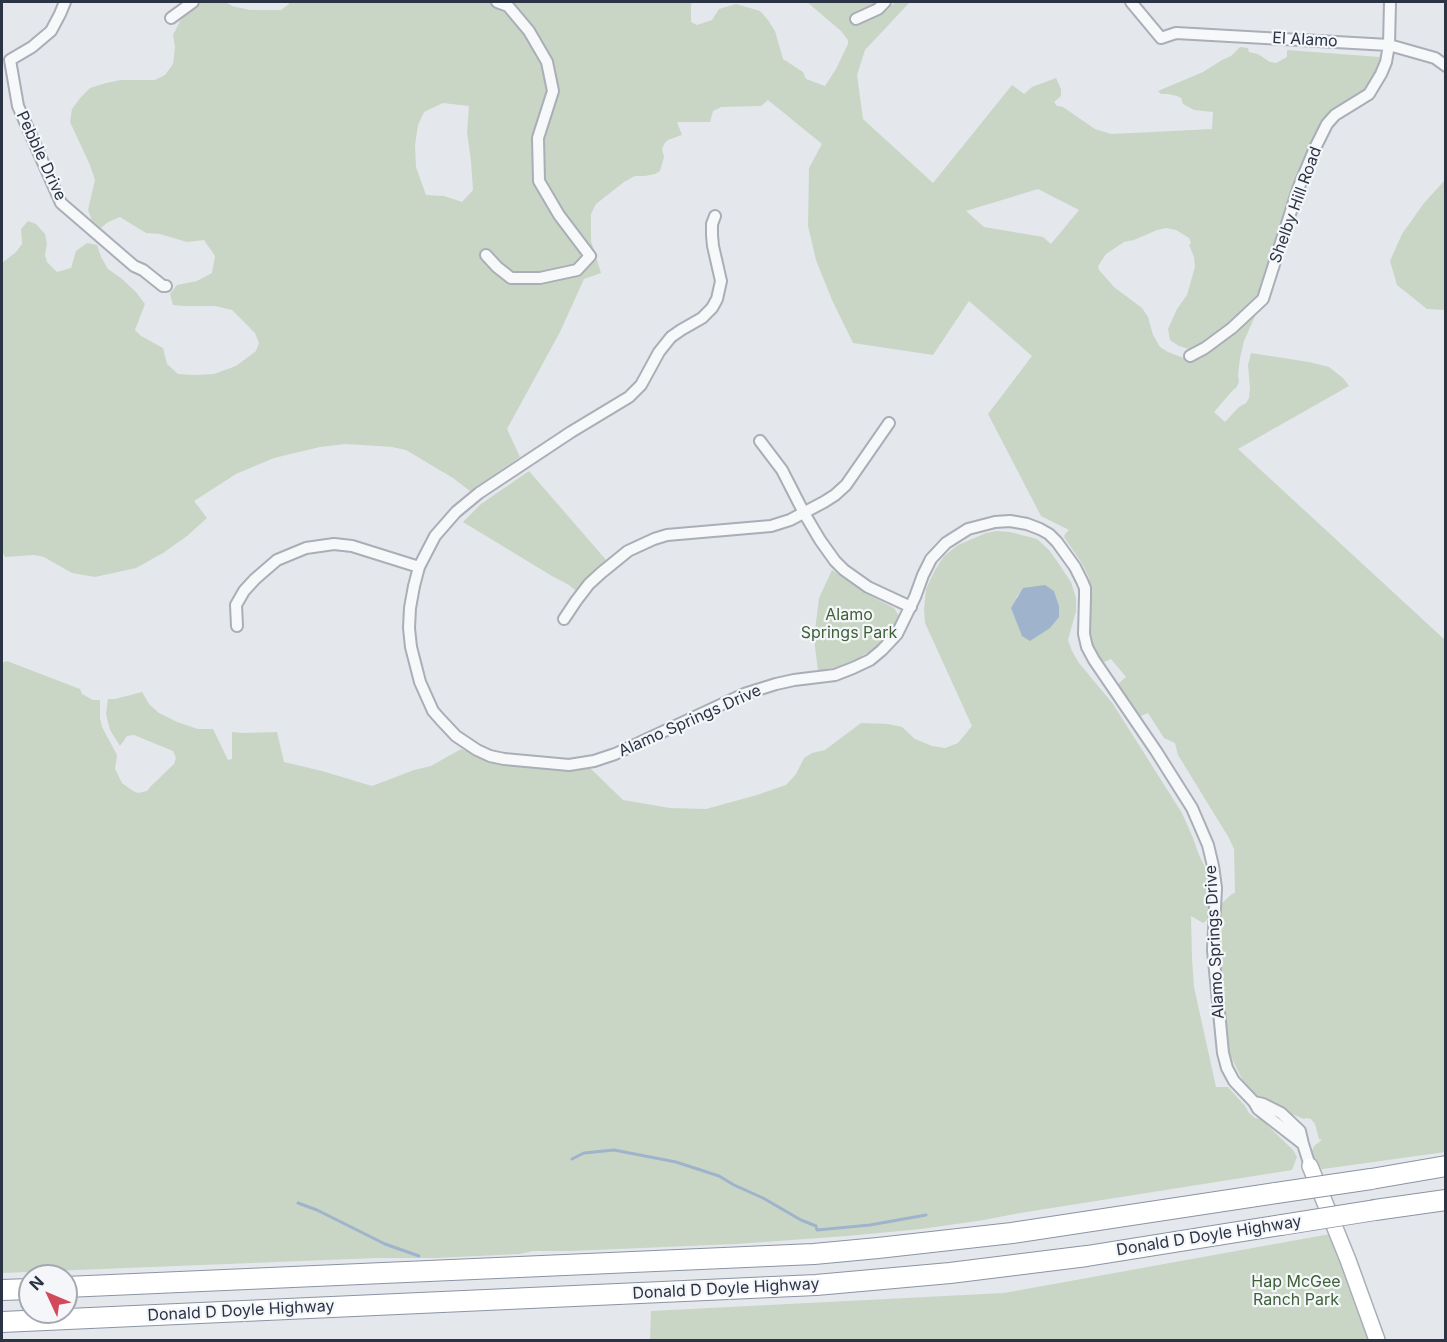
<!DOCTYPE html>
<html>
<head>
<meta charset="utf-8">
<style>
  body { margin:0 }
  #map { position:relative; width:1447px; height:1342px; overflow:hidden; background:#e4e7ec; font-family:Inter,sans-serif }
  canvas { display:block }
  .frame { position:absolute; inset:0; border:3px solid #2b3445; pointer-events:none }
  .north { position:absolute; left:18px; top:1264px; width:60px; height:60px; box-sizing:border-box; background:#f4f6f9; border:2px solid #a4a8b1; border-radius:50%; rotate:314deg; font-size:16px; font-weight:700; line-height:24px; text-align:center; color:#2b3445 }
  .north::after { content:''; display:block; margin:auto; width:21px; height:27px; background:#d1495b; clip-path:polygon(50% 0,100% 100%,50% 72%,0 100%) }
</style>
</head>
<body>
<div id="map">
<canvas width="1447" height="1342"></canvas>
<div class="frame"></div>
<div class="north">N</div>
</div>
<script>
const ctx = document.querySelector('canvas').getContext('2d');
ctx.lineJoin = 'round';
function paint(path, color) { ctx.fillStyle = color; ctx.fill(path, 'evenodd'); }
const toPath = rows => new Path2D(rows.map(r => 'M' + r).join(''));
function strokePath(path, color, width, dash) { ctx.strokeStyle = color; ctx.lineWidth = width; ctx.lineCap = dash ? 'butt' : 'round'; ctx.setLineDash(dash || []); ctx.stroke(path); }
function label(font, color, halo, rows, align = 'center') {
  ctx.font = font + ' Inter,sans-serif'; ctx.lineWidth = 4.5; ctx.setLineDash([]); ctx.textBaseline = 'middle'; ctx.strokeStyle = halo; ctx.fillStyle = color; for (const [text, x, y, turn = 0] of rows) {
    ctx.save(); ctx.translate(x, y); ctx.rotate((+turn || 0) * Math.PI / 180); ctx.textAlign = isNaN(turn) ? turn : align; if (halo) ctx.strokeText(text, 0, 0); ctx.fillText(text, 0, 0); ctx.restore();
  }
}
paint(toPath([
  [203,2,226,2,232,6,250,10,281,10,289,4,289,2,693,2,691,4,691,22,697,25,712,20,719,9,736,4,760,11,768,20,775,31,783,59,803,72,806,79,825,86,836,69,848,44,848,40,841,31,807,2,879,2,871,8,859,13,862,23,885,12,895,2,910,2,865,50,857,75,863,119,933,183,1012,85,1024,94,1032,87,1056,78,1061,89,1061,96,1054,102,1057,106,1063,107,1095,129,1111,134,1212,129,1213,112,1194,110,1183,104,1181,98,1177,96,1168,94,1161,94,1158,91,1203,72,1222,60,1231,56,1240,47,1248,48,1249,52,1258,54,1270,62,1276,63,1287,57,1287,50,1380,57,1372,81,1362,93,1343,103,1332,111,1326,117,1316,134,1301,168,1285,209,1273,249,1262,294,1217,336,1192,350,1179,346,1170,340,1168,329,1177,309,1187,295,1195,267,1194,257,1189,245,1191,243,1189,238,1176,230,1166,228,1157,230,1134,240,1124,242,1106,254,1098,266,1099,270,1114,287,1142,308,1148,317,1153,335,1160,347,1168,352,1189,360,1201,358,1256,314,1244,341,1240,358,1238,375,1239,382,1236,388,1233,390,1214,412,1225,422,1239,407,1246,403,1249,398,1250,388,1248,365,1251,353,1309,362,1329,367,1343,378,1349,386,1238,449,1445,640,1445,1152,1316,1170,1311,1153,1314,1146,1322,1140,1319,1139,1315,1124,1311,1119,1306,1118,1304,1119,1268,1104,1254,1093,1243,1081,1230,1055,1227,1042,1221,964,1222,903,1232,894,1235,893,1234,849,1229,838,1178,755,1175,743,1164,738,1148,713,1141,716,1139,715,1118,684,1126,677,1111,659,1104,662,1097,656,1089,639,1089,578,1083,565,1064,537,1065,534,1069,530,1041,516,988,414,1032,356,969,301,933,355,853,343,832,300,816,260,808,226,809,168,822,144,768,100,761,106,721,107,713,111,710,122,677,122,682,135,668,140,664,144,662,149,664,157,660,171,655,174,645,176,635,176,624,182,596,204,591,214,591,241,601,273,584,279,560,332,507,429,520,457,470,491,453,478,406,450,392,447,346,444,320,447,274,458,236,474,194,501,207,518,187,536,163,553,136,568,95,577,72,573,44,557,34,555,5,557,2,551,2,263,16,252,22,244,21,229,28,221,36,224,45,234,47,244,45,255,47,262,57,272,71,268,76,251,87,243,97,245,101,257,108,269,122,279,136,292,145,304,135,330,141,336,163,348,167,364,178,374,194,375,214,374,236,366,256,351,259,343,255,333,232,310,215,306,183,306,173,305,170,294,177,285,197,281,212,273,215,256,204,240,187,242,160,234,146,233,120,217,108,222,101,228,92,221,88,210,95,180,90,165,70,122,72,109,81,97,90,88,106,83,121,80,155,80,165,75,173,64,175,47,173,35,180,21,192,8],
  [443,103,469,106,467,132,471,161,473,190,462,202,444,196,426,195,416,167,415,145,418,125,424,112],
  [1038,189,1079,210,1051,244,1043,237,984,227,966,211],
  [1445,180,1445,310,1427,309,1397,285,1390,261,1402,234,1424,203],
  [529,471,607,561,590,576,577,592,569,585,552,576,463,522,481,504],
  [996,531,1010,532,1037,539,1049,550,1059,564,1071,582,1076,598,1076,611,1068,640,1072,651,1079,663,1113,704,1182,813,1193,838,1199,855,1207,871,1209,890,1209,915,1206,921,1203,923,1191,916,1192,958,1194,987,1216,1087,1228,1087,1245,1106,1249,1113,1255,1118,1261,1119,1293,1150,1297,1157,1292,1170,1020,1213,984,1220,921,1229,847,1236,736,1244,571,1251,533,1251,520,1254,435,1258,377,1258,2,1273,2,663,7,661,80,689,82,694,93,700,100,700,100,718,102,727,117,755,115,769,122,783,133,791,138,793,147,791,151,786,174,764,176,758,173,751,134,735,127,736,120,746,110,730,106,714,108,699,115,699,142,692,149,704,159,713,177,722,198,729,213,729,228,760,232,759,232,732,243,733,277,732,284,762,322,771,372,786,414,770,431,766,461,749,481,757,589,767,623,800,670,808,706,809,757,795,786,785,796,774,804,758,812,753,825,750,861,723,888,724,902,727,915,739,932,746,945,748,958,743,972,726,925,623,924,610,926,589,935,570,944,556,958,545,986,533],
  [1024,588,1054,591,1059,606,1016,598],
  [832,570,867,594,894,608,899,616,897,625,878,646,857,659,837,667,818,671,814,639,819,598],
  [1330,1234,1373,1340,650,1340,651,1311,1004,1293]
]), '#c9d6c5');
paint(toPath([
  [1045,585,1054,591,1059,606,1059,617,1050,628,1030,641,1022,636,1011,608,1023,588]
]), '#9fb4cc');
strokePath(toPath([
  [572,1159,584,1153,614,1150,676,1162,719,1176,734,1185,763,1198,801,1220,816,1226,817,1230,870,1225,926,1215],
  [298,1203,317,1210,385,1244,419,1256]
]), '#9fb4cc', 3);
const street = toPath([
  [65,2,60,14,51,31,32,47,10,60,18,106,61,203,134,266,143,270,163,286,166,286],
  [1131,2,1161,38,1176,33,1389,45,1435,58,1446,66],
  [171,18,193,2],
  [856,19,878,9,885,2],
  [715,216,712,224,712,235,713,246,721,281,717,299,712,308,702,318,681,330,671,337,659,352,641,385,629,397,571,432,479,493,456,512,435,536,419,567,414,586,410,608,409,628,411,647,420,682,433,711,440,719,456,736,477,750,490,756,504,759,569,765,594,761,615,754,744,694,776,684,794,680,835,675,853,668,870,660,882,650,897,634,915,597,923,575,931,559,946,543,968,529,995,522,1010,521,1027,524,1040,529,1049,534,1057,542,1075,567,1082,581,1085,588,1085,597,1084,634,1087,647,1094,660,1156,751,1192,808,1208,845,1213,866,1216,888,1213,950,1223,1053,1227,1068,1234,1081,1254,1102,1258,1109,1303,1144],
  [486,255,497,267,511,278,540,278,577,270,590,256,559,215,539,181,538,138,553,91,547,62,529,31,508,6,497,2],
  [1190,356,1205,348,1232,328,1263,299,1298,189,1315,148,1327,124,1335,115,1369,94,1381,74,1386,62,1389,45,1390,2],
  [760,441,782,470,804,513,820,540,835,561,844,570,868,587,911,607],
  [564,619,576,601,589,584,601,573,628,551,654,539,667,535,771,526,790,520,824,502,835,495,846,485,889,423],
  [237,626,236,605,244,591,255,579,277,560,306,548,334,544,352,546,419,567],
  [1254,1102,1263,1104,1281,1113,1300,1131,1303,1144,1310,1166]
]);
const secondary = toPath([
  [1310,1166,1348,1260,1377,1340]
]);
const highway = toPath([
  [1371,1179,1446,1166],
  [1375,1210,1446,1200],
  [66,1287,814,1254,878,1248,1012,1233,1276,1193],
  [2,1290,30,1289],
  [2,1322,816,1285,950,1273,1087,1256,1281,1225]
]);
strokePath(street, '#a9aeb7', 14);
strokePath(secondary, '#a9aeb7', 18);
strokePath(highway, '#8b94a3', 22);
strokePath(street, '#f7f8fa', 10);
strokePath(secondary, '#fff', 15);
strokePath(highway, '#fff', 20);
const highwayBridge = toPath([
  [1276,1193,1371,1179],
  [1281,1225,1375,1210]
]);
strokePath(highwayBridge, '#8b94a3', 22, []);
strokePath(highwayBridge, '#fff', 20);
label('16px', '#2b3445', '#f4f6f9', [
  ["El Alamo",1305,40,3],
  ["Pebble Drive",41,156,65],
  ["Shelby Hill Road",1296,205,-70],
  ["Alamo Springs Drive",690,721,-24],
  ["Alamo Springs Drive",1215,942,-93],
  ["Donald D Doyle Highway",1209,1236,-9],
  ["Donald D Doyle Highway",726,1289,-3],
  ["Donald D Doyle Highway",241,1311,-3]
]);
label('16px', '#3f6138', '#f4f6f9', [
  ["Alamo",849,615],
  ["Springs Park",849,633],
  ["Hap McGee",1296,1282],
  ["Ranch Park",1296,1300]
]);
</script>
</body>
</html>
